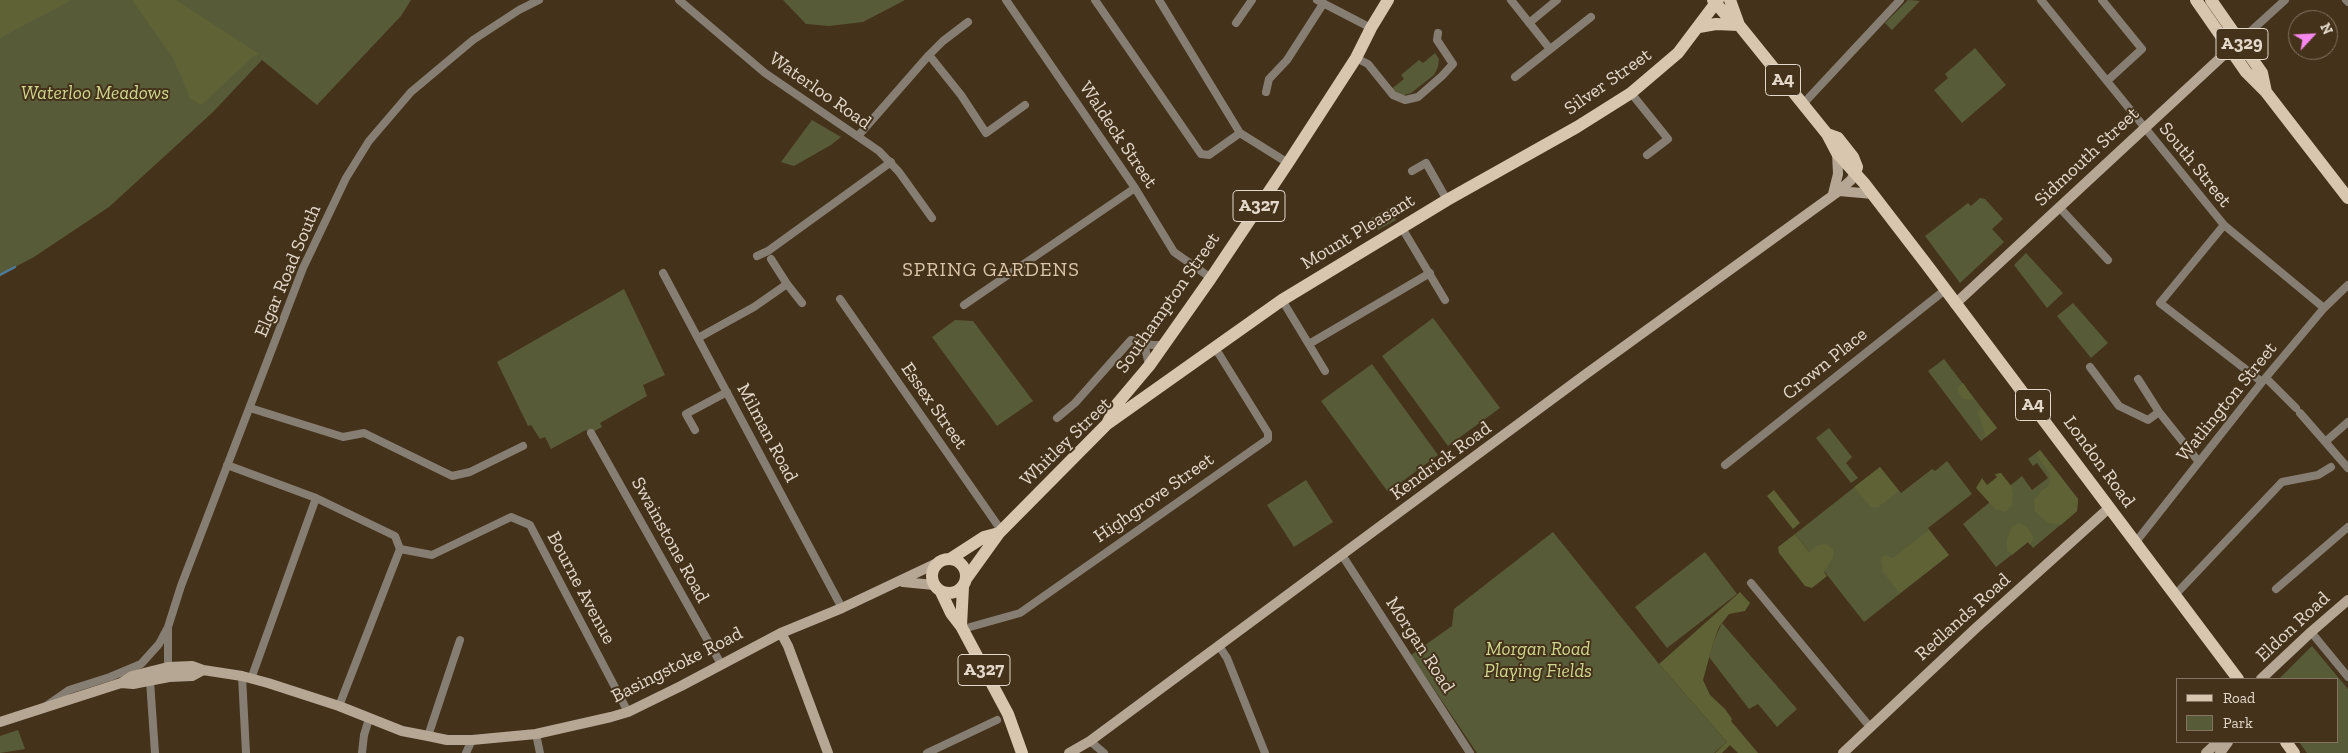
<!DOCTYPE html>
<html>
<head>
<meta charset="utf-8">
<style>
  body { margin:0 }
  #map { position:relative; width:2348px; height:753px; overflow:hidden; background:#44321b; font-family:"Zilla Slab",serif }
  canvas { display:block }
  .legend { position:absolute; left:2176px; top:678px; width:162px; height:65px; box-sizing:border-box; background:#44321b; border:1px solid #847461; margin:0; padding:6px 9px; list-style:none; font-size:15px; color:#e3d8ca }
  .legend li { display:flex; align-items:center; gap:10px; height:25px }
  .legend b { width:25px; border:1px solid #847461 }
  .north { position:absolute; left:2288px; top:10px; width:50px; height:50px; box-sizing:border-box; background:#44321b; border:1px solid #847461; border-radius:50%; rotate:65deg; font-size:14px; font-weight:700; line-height:20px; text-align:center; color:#e3d8ca }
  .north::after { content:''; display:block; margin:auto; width:18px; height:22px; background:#f688ed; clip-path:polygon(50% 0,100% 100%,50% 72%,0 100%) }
</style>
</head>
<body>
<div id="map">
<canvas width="2348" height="753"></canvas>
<ul class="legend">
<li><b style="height:6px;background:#d8c6ae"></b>Road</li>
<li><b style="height:14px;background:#585b38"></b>Park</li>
</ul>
<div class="north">N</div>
</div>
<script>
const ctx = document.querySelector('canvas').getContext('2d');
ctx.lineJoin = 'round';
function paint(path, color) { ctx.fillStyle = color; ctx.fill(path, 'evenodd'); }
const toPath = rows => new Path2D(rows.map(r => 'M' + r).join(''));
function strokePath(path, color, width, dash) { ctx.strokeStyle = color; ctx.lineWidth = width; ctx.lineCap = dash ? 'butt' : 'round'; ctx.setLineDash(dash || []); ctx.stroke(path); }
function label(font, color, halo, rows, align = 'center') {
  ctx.font = font + ' "Zilla Slab",serif'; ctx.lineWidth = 4; ctx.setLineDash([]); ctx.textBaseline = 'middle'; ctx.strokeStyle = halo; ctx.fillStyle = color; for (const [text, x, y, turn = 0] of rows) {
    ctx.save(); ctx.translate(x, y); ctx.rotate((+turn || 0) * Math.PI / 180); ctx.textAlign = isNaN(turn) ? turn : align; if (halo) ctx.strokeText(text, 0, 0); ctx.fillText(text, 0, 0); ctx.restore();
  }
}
paint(toPath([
  [0,0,411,0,401,16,317,105,262,60,213,112,109,207,34,257,0,275],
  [783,0,905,0,863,22,829,26,806,24],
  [1908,0,1920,1,1892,30,1885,23],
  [1975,48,2006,85,1962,123,1934,90,1948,78,1945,74],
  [1435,53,1439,59,1438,67,1434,75,1411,93,1402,96,1390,90,1404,79,1401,75,1419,60,1423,63],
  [812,120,841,137,831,145,794,166,781,162],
  [1980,198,1985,199,2003,219,1992,229,2004,242,1960,283,1925,236,1968,203,1971,206],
  [1389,208,1396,220,1378,230,1371,218],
  [2026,253,2063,293,2047,308,2014,265],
  [624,289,665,375,643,385,647,396,600,423,602,427,589,434,586,430,551,449,545,437,540,439,531,425,528,426,497,362],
  [2073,303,2108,343,2091,358,2057,316],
  [1433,318,1500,408,1448,446,1382,356],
  [955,320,973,321,1033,401,997,426,932,337],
  [1944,359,1997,428,1981,441,1928,371],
  [1372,364,1438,455,1388,492,1321,401],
  [1829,428,1852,457,1846,463,1858,478,1851,483,1816,438],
  [2040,450,2078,499,2077,511,2033,548,2028,542,1996,567,1963,524,2022,476,2032,490,2048,478,2037,463,2033,466,2028,459],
  [1947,461,1972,494,1928,528,1949,555,1864,622,1795,534,1880,467,1901,493,1932,469,1935,471],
  [1306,480,1333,522,1294,547,1267,505],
  [1553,532,1659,664,1727,742,1714,753,1477,753,1411,655,1452,626,1454,609],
  [1705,552,1737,594,1667,648,1635,607],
  [1722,623,1797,709,1777,727,1758,704,1749,709,1709,657,1714,640],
  [2312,646,2348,689,2348,753,2307,753,2299,742,2337,742,2337,679,2279,679],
  [18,730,25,749,0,753,0,736]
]), '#585b38');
paint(toPath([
  [0,0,72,0,0,38],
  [132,0,176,0,259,54,253,57,201,105,190,98,173,58],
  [1963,383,1974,399,1969,400,1962,398,1958,392,1958,387],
  [1981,408,1997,428,1986,437,1978,414],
  [2040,450,2078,499,2077,511,2061,525,2048,523,2035,511,2034,500,2042,490,2049,486,2050,474,2036,454],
  [1880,467,1899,491,1877,508,1871,507,1854,487],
  [2001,473,2012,487,2013,495,2012,505,2005,512,1995,509,1976,488,1982,478,1987,485,1997,477,1995,474],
  [1774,490,1800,523,1793,529,1767,496],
  [2019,523,2027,527,2034,538,2030,545,2028,542,2012,555,2007,550,2007,540,2012,526],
  [1929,530,1949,555,1900,593,1883,572,1881,558,1885,555,1893,558],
  [1795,534,1809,552,1818,545,1826,544,1833,549,1833,557,1824,572,1827,576,1812,588,1805,586,1779,553,1778,547],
  [1740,592,1750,603,1745,611,1729,614,1719,627,1714,640,1703,680,1710,695,1725,709,1732,719,1731,721,1758,753,1738,753,1730,745,1722,753,1715,753,1727,742,1659,664]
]), '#5e6235');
strokePath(toPath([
  [0,275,15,267]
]), '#4f7a97', 2.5);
strokePath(toPath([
  [679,0,765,73,879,151,899,172,932,218],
  [1006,0,1135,188,1174,252,1211,278],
  [1095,0,1201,154,1209,155,1240,133],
  [1159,0,1240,133,1288,163],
  [1317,0,1371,28],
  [1511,0,1550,49],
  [2041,0,2224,225,2324,308],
  [2102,0,2142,49,2107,81],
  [2346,0,2348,2],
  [1236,23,1252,0],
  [1529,23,1557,0],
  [2240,41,2285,0],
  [929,55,961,95,986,133,1025,105],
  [1356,58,1368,64,1393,95,1405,100,1418,97,1442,76,1453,64,1437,40,1438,33],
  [1515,77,1591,17],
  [1266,92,1269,79,1287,60,1323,4],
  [1631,93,1668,139,1647,155],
  [1803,104,1900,0],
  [858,136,929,55,943,41,968,22],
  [1412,171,1426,163,1447,200],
  [2059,207,2108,260],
  [2224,225,2160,303,2262,382],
  [1402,228,1445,300],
  [757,256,768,251,891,162],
  [771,259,787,284],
  [663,273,842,608],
  [840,299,1001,530],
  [1282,300,1325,371],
  [964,305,1135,188],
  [698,338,754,307,787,284,802,303],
  [1144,343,1149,365],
  [1309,344,1430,273],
  [2090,367,2119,406,2148,420,2159,412],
  [2266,378,2296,408],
  [2138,379,2159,412,2199,462],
  [250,408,343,437,364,433,452,476,470,472,523,446],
  [2300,413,2348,468],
  [1057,418,1075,403,1131,340,1152,345,1163,345],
  [695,430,686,414,727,392],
  [591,433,721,664],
  [2325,442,2348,422],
  [227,465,316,498,395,536,400,549],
  [1725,465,1945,290],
  [2135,543,2262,382,2324,308,2348,285],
  [400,549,432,555,511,517,530,525,628,712],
  [1342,555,1470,753],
  [1751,583,1870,727],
  [2276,589,2348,527],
  [2174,596,2282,482,2318,475,2331,467],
  [168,629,168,670],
  [963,629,1020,613,1268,439,1268,433,1219,354,1212,348],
  [2311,632,2348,677],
  [1219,646,1227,658,1265,753],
  [242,676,246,753],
  [251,679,316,498],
  [150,681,155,753],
  [46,706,69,690,110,677,141,664,159,644,168,627,181,586,303,268,346,178,369,141,411,92,473,40,519,10,539,0],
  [339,706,400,549],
  [536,734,540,753],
  [428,736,460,640],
  [1090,741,1104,753],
  [362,753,364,735,369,719],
  [466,753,472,740],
  [927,753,997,720]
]), '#877e73', 8);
strokePath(toPath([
  [1839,191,1873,194],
  [1833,194,1838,174,1837,153],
  [1955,304,2229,50,2237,51],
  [903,582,934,585],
  [781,633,788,646,828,753],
  [2261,679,2311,632,2348,600],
  [121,683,133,684,169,677,192,676,203,670],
  [0,722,121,683,132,676,168,667,192,666,203,670,242,676,268,683,339,706,402,731,428,736,447,740,472,740,536,734,611,717,628,712,681,686,781,633,842,608,935,564],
  [1069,753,1090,741,1586,374,1839,191,1851,180,1855,173],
  [1843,753,1976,628,2109,508],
  [2206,753,2218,742],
  [2220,753,2228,742]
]), '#b5a794', 10);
strokePath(toPath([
  [1713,0,1726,15,1739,25,1827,134,1837,153,1864,183,1927,265,2238,679],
  [1730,0,1739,25],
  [2196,0,2246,72,2266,92,2348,198],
  [2211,0,2262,73,2266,92],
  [1699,27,1716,24,1739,25],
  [1827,134,1838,138,1853,157,1857,167,1855,173],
  [1108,422,1117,404,1149,366,1211,278,1288,163,1356,58,1371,28,1388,0],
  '932 576a17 17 0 1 1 34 0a17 17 0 1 1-34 0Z',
  [950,559,984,537,999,533],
  [966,579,999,533,1107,424,1282,300,1447,200,1577,127,1631,93,1678,53,1718,0],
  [941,592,951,613,961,626,1008,714,1022,753],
  [961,626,963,587],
  [2286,742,2294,753]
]), '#d8c6ae', 12);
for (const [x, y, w] of [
  [2242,44,52],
  [1783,80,35],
  [1259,206,52],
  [2033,405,35],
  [984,670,52]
]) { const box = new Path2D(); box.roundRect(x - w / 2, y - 15.5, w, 31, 4); ctx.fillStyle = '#44321b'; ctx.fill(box); strokePath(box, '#e3d8ca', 1); }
label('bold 18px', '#e3d8ca', null, [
  ["A329",2242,44],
  ["A4",1783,80],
  ["A327",1259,206],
  ["A4",2033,405],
  ["A327",984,670]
]);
label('19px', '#e3d8ca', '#44321b', [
  ["Silver Street",1608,82,-35],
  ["Waterloo Road",820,91,35],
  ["Waldeck Street",1118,135,56],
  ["Sidmouth Street",2087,157,-43],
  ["South Street",2195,165,51],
  ["Mount Pleasant",1358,232,-31],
  ["Elgar Road South",288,271,-67],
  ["Southampton Street",1168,303,-55],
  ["Crown Place",1825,364,-39],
  ["Watlington Street",2227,402,-51],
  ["Essex Street",934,406,55],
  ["Milman Road",767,433,62],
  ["Whitley Street",1066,442,-44],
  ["Kendrick Road",1441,461,-36],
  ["London Road",2099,462,54],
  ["Highgrove Street",1154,498,-35],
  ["Swainstone Road",670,540,61],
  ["Bourne Avenue",581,588,62],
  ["Redlands Road",1963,617,-42],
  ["Eldon Road",2293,627,-43],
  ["Morgan Road",1420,645,57],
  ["Basingstoke Road",677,665,-27]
]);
label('italic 19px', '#ced78d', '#44321b', [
  ["Waterloo Meadows",95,94],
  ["Morgan Road",1538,650],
  ["Playing Fields",1538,672]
]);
ctx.letterSpacing = '1px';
label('20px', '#dcc6aa', '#44321b', [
  ["SPRING GARDENS",991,270]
]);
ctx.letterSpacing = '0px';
</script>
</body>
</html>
